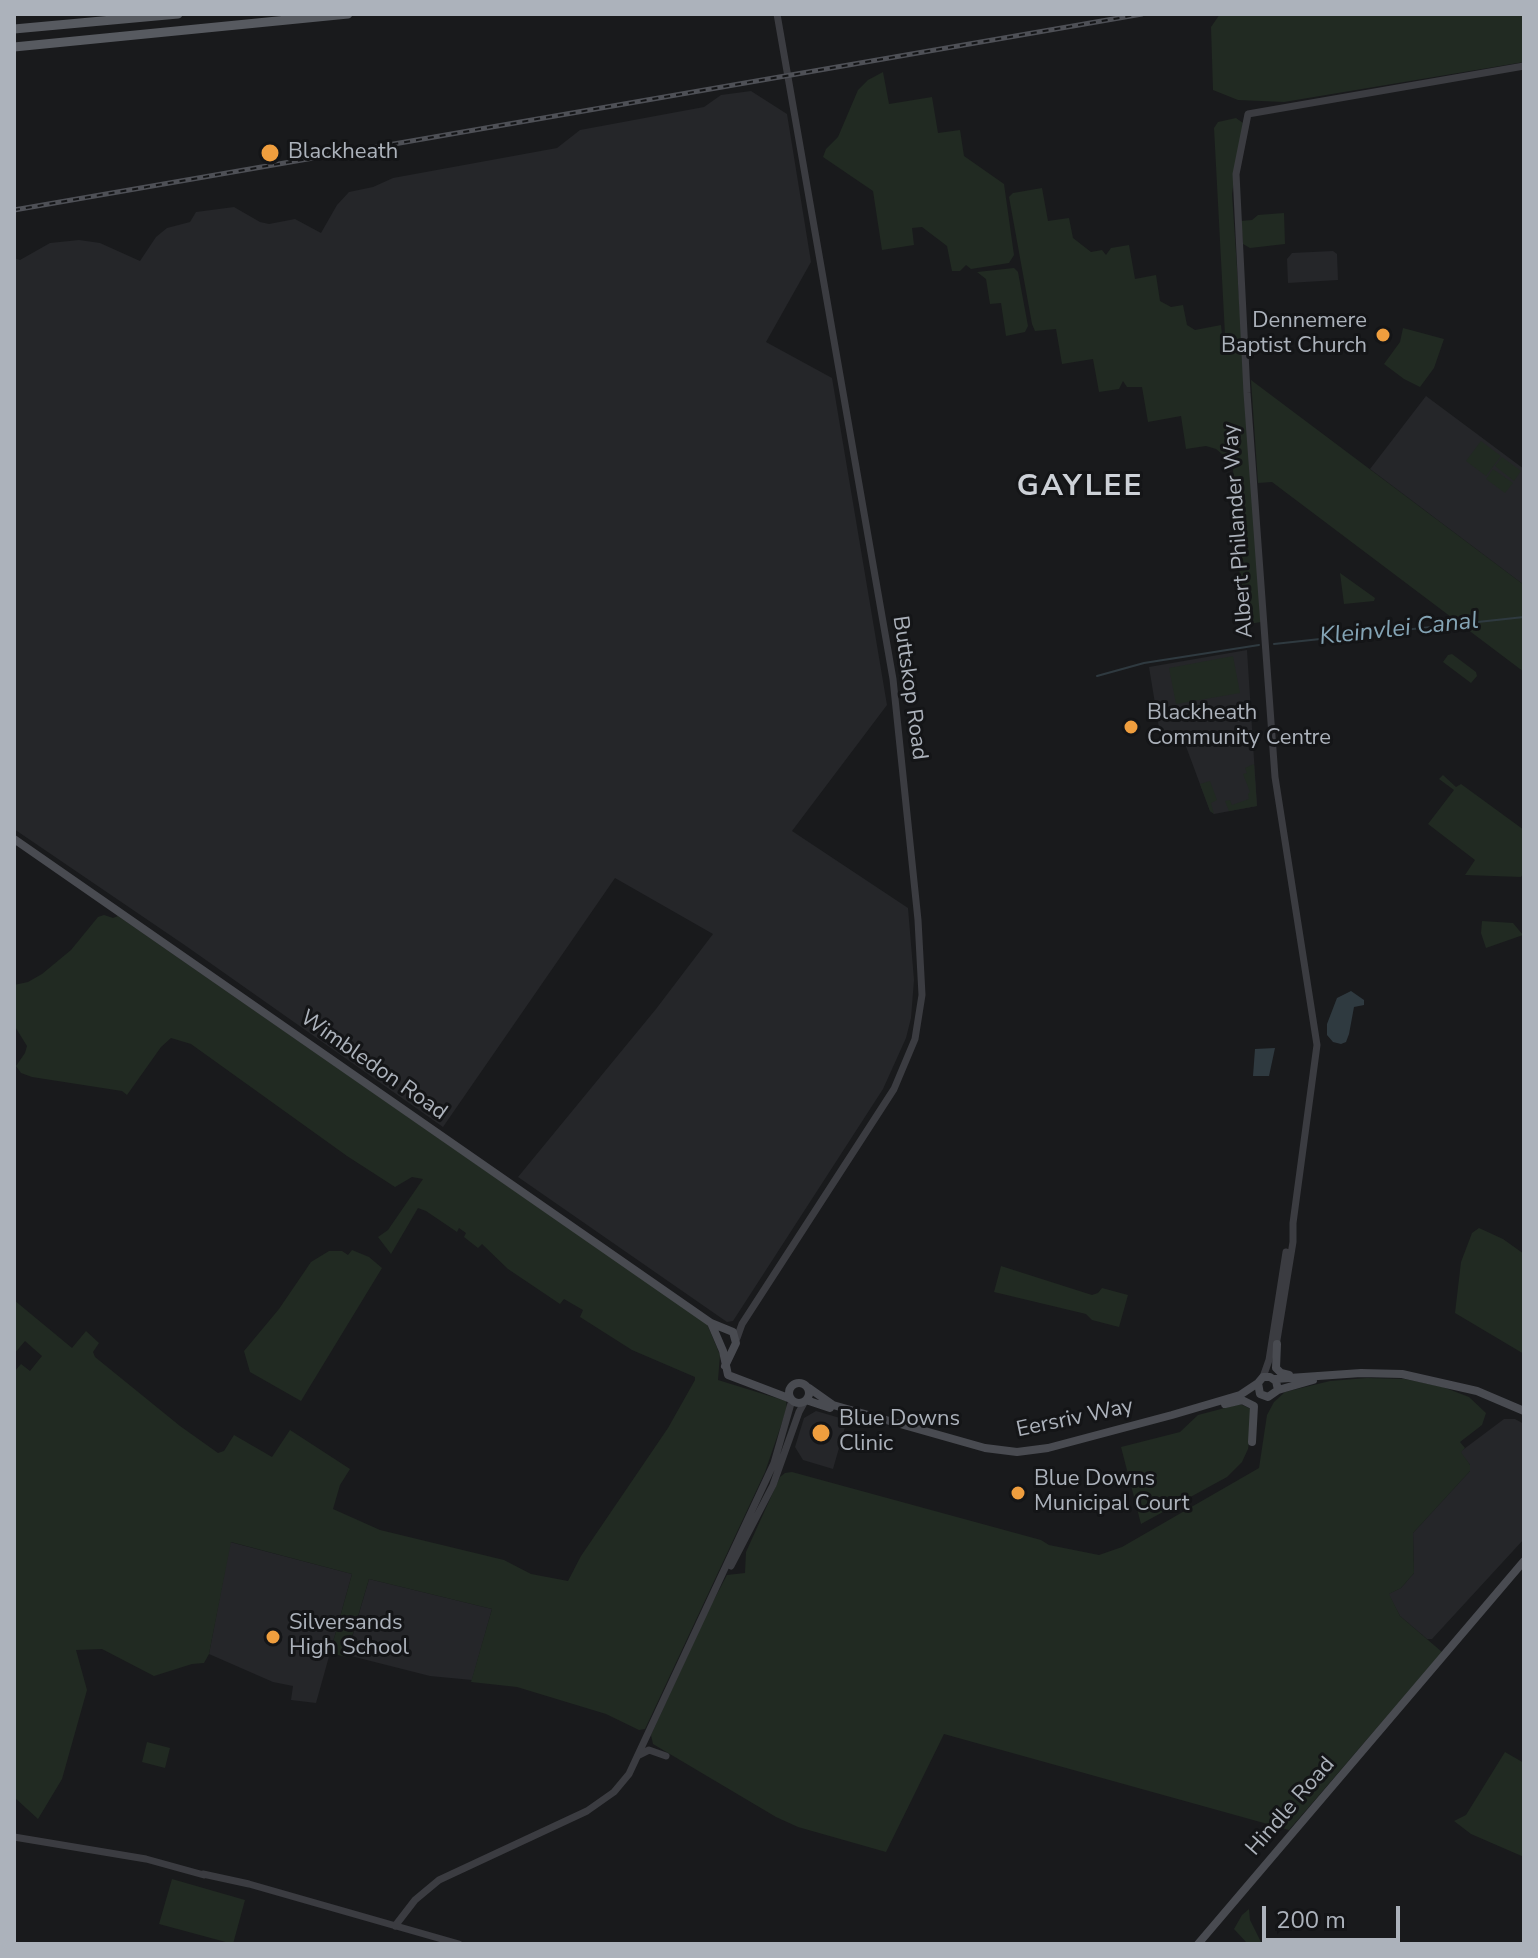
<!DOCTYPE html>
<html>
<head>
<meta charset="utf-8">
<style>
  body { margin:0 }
  #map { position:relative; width:1538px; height:1958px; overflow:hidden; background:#191a1c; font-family:"Nunito Sans",sans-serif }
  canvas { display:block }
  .frame { position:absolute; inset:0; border:16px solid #acb2bb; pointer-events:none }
  .scale { position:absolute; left:1262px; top:1906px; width:138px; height:36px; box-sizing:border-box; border:4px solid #acb2bb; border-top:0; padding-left:10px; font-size:24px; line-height:28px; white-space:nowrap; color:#acb2bb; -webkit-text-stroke:6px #141517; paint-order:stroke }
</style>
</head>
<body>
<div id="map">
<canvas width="1538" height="1958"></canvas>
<div class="frame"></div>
<div class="scale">200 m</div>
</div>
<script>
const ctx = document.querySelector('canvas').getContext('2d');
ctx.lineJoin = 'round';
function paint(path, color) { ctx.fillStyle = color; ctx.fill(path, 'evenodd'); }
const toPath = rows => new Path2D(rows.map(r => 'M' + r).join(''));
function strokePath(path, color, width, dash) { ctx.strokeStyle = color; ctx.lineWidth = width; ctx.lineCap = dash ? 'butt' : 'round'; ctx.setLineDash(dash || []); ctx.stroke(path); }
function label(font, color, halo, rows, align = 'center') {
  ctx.font = font + ' "Nunito Sans",sans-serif'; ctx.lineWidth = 6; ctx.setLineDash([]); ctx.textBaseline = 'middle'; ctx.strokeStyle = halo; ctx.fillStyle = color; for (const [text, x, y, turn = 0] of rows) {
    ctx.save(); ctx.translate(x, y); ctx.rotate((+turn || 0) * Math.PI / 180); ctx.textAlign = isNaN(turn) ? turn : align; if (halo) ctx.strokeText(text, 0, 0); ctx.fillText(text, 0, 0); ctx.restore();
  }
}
paint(toPath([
  [751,91,787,114,811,262,766,342,832,378,887,705,792,831,908,908,914,980,911,1018,906,1038,883,1089,733,1321,727,1322,518,1177,656,1009,713,934,615,878,443,1127,186,946,14,829,14,258,20,260,50,243,79,240,100,243,140,261,156,237,167,228,190,222,196,212,234,207,260,222,269,224,295,219,321,233,337,205,349,192,373,187,393,178,557,148,580,130,704,107,721,95],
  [1333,251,1337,254,1338,280,1288,283,1287,259,1292,253],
  [1426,396,1524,469,1524,585,1370,469],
  [1247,650,1257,806,1214,814,1210,811,1181,733,1161,740,1149,667],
  [816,1411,847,1420,833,1469,803,1460,795,1447,804,1418],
  [1504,1419,1515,1419,1524,1424,1524,1539,1432,1639,1427,1639,1400,1616,1388,1594,1401,1588,1414,1573,1413,1533,1470,1471,1470,1465,1460,1452],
  [230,1542,352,1574,316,1703,291,1700,293,1686,273,1682,209,1654],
  [369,1579,492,1609,472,1680,430,1676,347,1655]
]), '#252629');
paint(toPath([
  [1220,14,1524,14,1524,62,1284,102,1238,100,1213,90,1211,27],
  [883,72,889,104,932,97,938,133,960,130,964,156,1004,184,1014,255,1009,263,971,269,966,265,960,271,952,271,947,246,922,227,912,228,914,245,882,250,873,191,823,157,826,149,838,137,858,90,868,80],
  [1236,118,1243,123,1232,194,1261,622,1243,625,1233,469,1228,459,1216,449,1206,446,1186,449,1181,416,1148,422,1142,387,1127,387,1123,381,1119,389,1099,392,1093,359,1062,364,1056,329,1035,331,1032,324,1009,197,1013,193,1042,188,1048,221,1069,218,1073,238,1091,252,1102,250,1106,255,1111,248,1129,245,1135,279,1156,275,1160,301,1171,307,1183,305,1187,325,1195,330,1221,325,1222,335,1225,335,1214,128,1218,122],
  [1284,213,1285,244,1250,248,1243,244,1241,221,1252,220,1258,215],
  [1014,268,1018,272,1028,326,1025,332,1006,336,1001,303,990,304,986,279,977,272],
  [1403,328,1444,339,1434,368,1420,387,1404,379,1384,364,1400,342],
  [1251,380,1524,585,1524,672,1272,482,1258,483],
  [1481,441,1501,456,1486,476,1466,461],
  [1502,457,1521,471,1514,481,1495,466],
  [1493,469,1513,483,1505,493,1486,479],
  [1340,573,1375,598,1374,601,1344,604],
  [1452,654,1476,672,1477,676,1471,683,1443,662,1448,655],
  [1233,656,1240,693,1176,704,1169,668],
  [1254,764,1257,806,1229,811,1225,801,1230,800,1232,805,1249,799,1248,794,1250,792,1243,774,1247,773,1245,768],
  [1443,775,1456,787,1461,784,1524,830,1524,872,1521,877,1465,875,1475,860,1428,824,1454,790,1439,779],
  [1210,781,1217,800,1211,803,1214,814,1210,811,1200,784],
  [104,915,113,918,118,916,707,1324,720,1355,718,1380,786,1401,787,1408,765,1472,645,1729,639,1730,606,1714,517,1687,471,1682,492,1609,369,1579,346,1657,330,1653,352,1574,231,1542,209,1654,204,1663,192,1664,154,1676,102,1649,76,1650,87,1690,62,1779,38,1819,14,1797,14,1372,21,1364,30,1371,42,1356,25,1341,14,1354,14,1300,72,1348,86,1331,99,1343,93,1352,95,1357,180,1426,218,1453,224,1451,234,1435,272,1457,290,1430,350,1469,340,1485,333,1509,380,1530,504,1560,531,1574,568,1581,581,1556,668,1428,695,1380,695,1377,632,1350,580,1317,583,1310,564,1299,560,1304,508,1269,482,1244,478,1248,464,1237,466,1233,459,1228,457,1232,426,1211,418,1208,391,1254,378,1237,388,1230,423,1179,412,1177,395,1187,347,1156,191,1044,171,1038,161,1047,127,1095,122,1091,32,1077,21,1073,16,1066,25,1053,27,1046,14,1025,14,985,28,982,42,974,71,950,98,917],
  [1482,921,1513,923,1523,935,1486,948,1481,933],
  [1479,1228,1503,1239,1524,1254,1524,1354,1455,1313,1461,1262,1472,1233],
  [352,1250,369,1257,382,1268,301,1401,250,1372,244,1351,279,1309,311,1262,329,1251,342,1251,348,1255],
  [1001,1266,1092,1295,1098,1293,1102,1288,1128,1295,1119,1327,1092,1320,1086,1314,994,1292],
  [1367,1378,1405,1379,1443,1387,1469,1397,1486,1413,1482,1425,1460,1442,1465,1448,1461,1452,1470,1465,1470,1471,1413,1533,1414,1573,1401,1588,1389,1594,1400,1616,1442,1652,1289,1830,944,1734,886,1852,798,1827,776,1817,653,1744,651,1735,707,1613,727,1575,745,1573,746,1552,780,1477,785,1473,792,1472,1041,1540,1049,1545,1099,1555,1122,1547,1259,1468,1267,1415,1274,1402,1285,1392,1330,1381],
  [1240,1404,1251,1409,1253,1416,1248,1449,1242,1462,1227,1477,1141,1524,1121,1447,1180,1432,1198,1415],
  [147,1742,170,1748,165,1768,142,1762],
  [1505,1752,1524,1763,1524,1857,1471,1834,1454,1821,1466,1815],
  [172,1879,245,1900,233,1944,159,1924],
  [1249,1909,1250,1920,1262,1944,1246,1944,1246,1942,1234,1929,1242,1915]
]), '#212a22');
paint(toPath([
  [1351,991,1364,1000,1364,1005,1354,1007,1349,1034,1346,1042,1341,1044,1333,1042,1327,1035,1327,1024,1337,998],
  [1275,1048,1269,1076,1253,1076,1255,1049]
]), '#2f3a40');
strokePath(toPath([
  [1274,644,1524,617],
  [1097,676,1144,663,1259,645]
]), '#2f3a40', 2);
strokePath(toPath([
  [737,1338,742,1324,894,1089,915,1039,922,995,918,920,893,679,777,14],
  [1276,1346,1293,1242,1293,1223,1317,1045,1275,777,1247,393,1236,174,1248,114,1524,66],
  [1263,1377,1269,1360,1286,1252],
  [731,1566,773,1485,799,1412,805,1401],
  [639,1755,649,1750,666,1756],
  [14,1837,146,1859,204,1875],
  [203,1874,249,1884,459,1944],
  [395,1926,415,1900,439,1880,587,1811,614,1792,629,1774,774,1463,792,1400]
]), '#3b3c41', 7);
strokePath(toPath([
  [14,839,711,1323,733,1332,736,1343,725,1366],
  [711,1323,723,1351,728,1375,791,1399],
  [1277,1344,1276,1368,1281,1373,1289,1375],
  [1275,1379,1361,1373,1402,1374,1477,1391,1524,1411],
  '789 1393a10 10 0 1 1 20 0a10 10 0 1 1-20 0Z',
  [809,1388,833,1405,985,1448,1017,1452,1048,1448,1172,1415,1240,1395,1258,1383],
  [1278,1390,1276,1381,1270,1377,1263,1377,1258,1383,1260,1394,1268,1397,1278,1390,1313,1380],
  [806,1400,830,1408],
  [1225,1404,1242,1400,1254,1406,1252,1442],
  [1198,1944,1524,1561]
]), '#494b51', 8);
strokePath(toPath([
  [14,29,178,14],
  [14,47,348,14]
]), '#575a60', 9);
const rail = toPath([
  [14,210,1142,14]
]);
strokePath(rail, '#4e5056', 5);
strokePath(rail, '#141517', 2, [6]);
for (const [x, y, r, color] of [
  [270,153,10,"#ef9e3e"],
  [1383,335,8,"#ef9e3e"],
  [1131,727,8,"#ef9e3e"],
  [821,1433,10,"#ef9e3e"],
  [1018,1493,8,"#ef9e3e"],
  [273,1637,8,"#ef9e3e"]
]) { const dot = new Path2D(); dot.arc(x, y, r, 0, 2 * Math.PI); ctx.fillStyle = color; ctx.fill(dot); strokePath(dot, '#141517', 3); }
label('22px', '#acb2bb', '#141517', [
  ["Blackheath",288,153],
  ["Dennemere",1367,322,"right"],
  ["Baptist Church",1367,347,"right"],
  ["Blackheath",1147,714],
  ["Community Centre",1147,739],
  ["Blue Downs",839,1420],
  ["Clinic",839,1445],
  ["Blue Downs",1034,1480],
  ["Municipal Court",1034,1505],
  ["Silversands",289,1624],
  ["High School",289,1649]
], 'left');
label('22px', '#acb2bb', '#141517', [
  ["Albert Philander Way",1239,531,-94],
  ["Buttskop Road",909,688,82],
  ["Wimbledon Road",373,1066,35],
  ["Eersriv Way",1075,1419,-12],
  ["Hindle Road",1291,1807,-49]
]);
label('italic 24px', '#84a4b5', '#141517', [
  ["Kleinvlei Canal",1399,630,-6]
]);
ctx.letterSpacing = '2px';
label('bold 30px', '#cdd1d7', '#141517', [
  ["GAYLEE",1080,488]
]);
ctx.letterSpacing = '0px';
</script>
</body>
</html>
